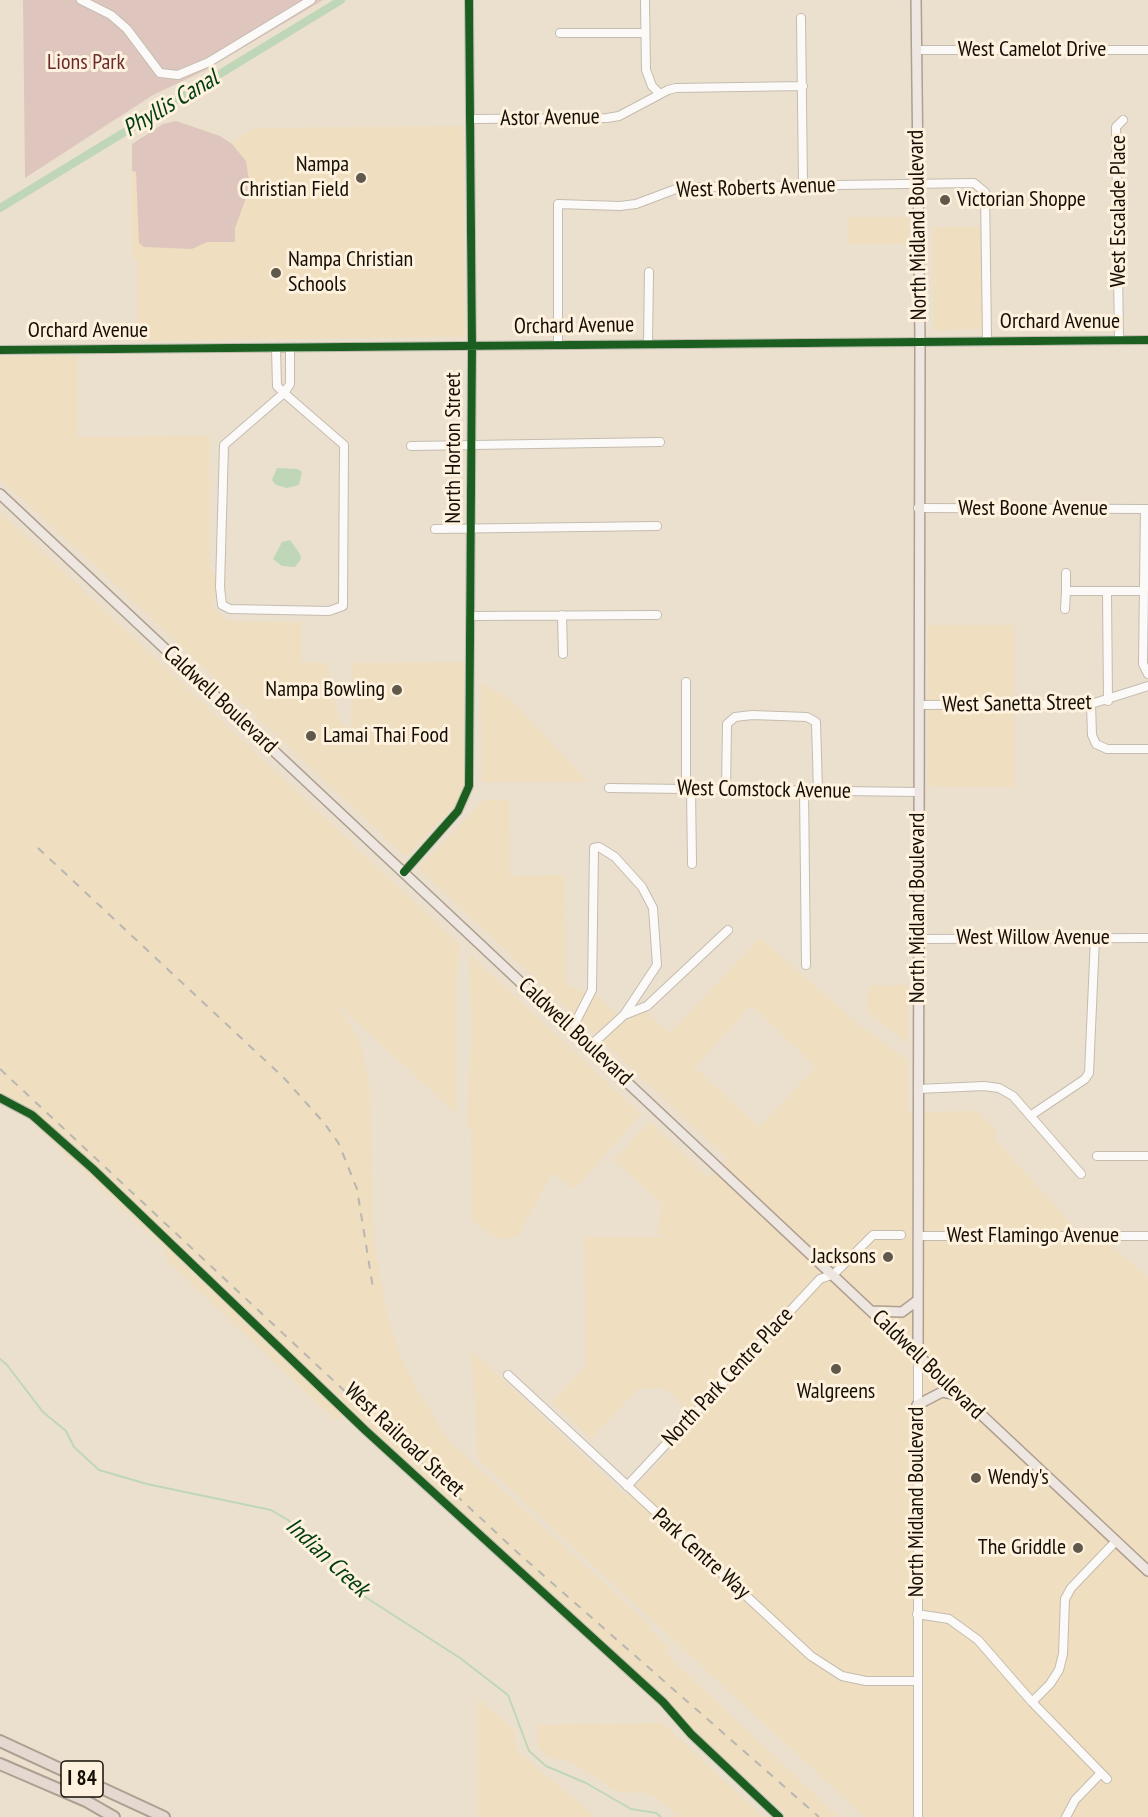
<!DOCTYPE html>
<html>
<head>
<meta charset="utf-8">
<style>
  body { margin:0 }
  canvas { display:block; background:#ebe0ce }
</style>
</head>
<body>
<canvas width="1148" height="1817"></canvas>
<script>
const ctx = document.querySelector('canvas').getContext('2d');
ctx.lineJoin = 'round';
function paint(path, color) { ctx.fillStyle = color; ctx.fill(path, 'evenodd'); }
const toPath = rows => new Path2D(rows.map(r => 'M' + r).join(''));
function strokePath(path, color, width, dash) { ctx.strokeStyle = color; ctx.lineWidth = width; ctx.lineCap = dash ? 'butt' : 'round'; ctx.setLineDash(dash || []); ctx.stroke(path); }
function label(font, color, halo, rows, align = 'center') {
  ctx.font = font + ' "PT Sans Narrow",sans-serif'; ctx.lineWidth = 6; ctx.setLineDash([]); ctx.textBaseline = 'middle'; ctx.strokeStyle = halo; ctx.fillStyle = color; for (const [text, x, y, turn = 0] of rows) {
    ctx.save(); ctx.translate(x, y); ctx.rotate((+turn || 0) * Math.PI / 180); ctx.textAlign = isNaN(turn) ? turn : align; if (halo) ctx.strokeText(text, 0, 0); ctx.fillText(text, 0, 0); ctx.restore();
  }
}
paint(toPath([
  [176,121,205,129,232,144,247,131,259,128,463,126,465,337,138,341,138,262,132,257,132,144,163,124],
  [847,217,909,217,909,244,847,244],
  [933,227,983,227,983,329,937,330,934,327],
  [77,356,77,437,210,436,210,569,220,582,213,601,213,608,228,621,301,622,301,662,327,663,339,721,351,731,351,663,464,662,463,796,406,857,99,569,0,479,0,357],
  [0,512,459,944,456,993,456,1113,336,1003,360,1041,370,1089,374,1244,387,1314,398,1351,420,1395,451,1443,648,1623,650,1630,669,1647,665,1653,839,1817,789,1817,704,1740,665,1711,343,1415,336,1421,168,1261,164,1248,0,1092],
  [929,625,1014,625,1014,787,929,787],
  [481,683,510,699,588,782,482,782],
  [484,800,509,800,510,876,565,875,566,985,600,998,626,1023,641,1007,670,1033,760,938,858,1024,907,1060,907,1112,977,1111,998,1133,994,1138,1074,1227,1110,1244,1148,1278,1148,1817,865,1817,478,1459,472,1351,627,1497,698,1421,666,1388,638,1389,591,1439,552,1402,586,1366,585,1237,665,1237,657,1232,663,1204,614,1160,650,1122,709,1178,728,1159,418,868],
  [751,1005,816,1067,759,1127,695,1067],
  [470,954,641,1114,575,1189,552,1173,517,1237,497,1239,472,1220,471,1129,467,1124,471,1044],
  [908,985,908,1044,867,1011,868,986],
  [478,1698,514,1730,515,1745,519,1753,596,1817,478,1817],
  [663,1723,763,1817,678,1817,662,1801,647,1793,617,1792,568,1760,550,1758,538,1747,538,1725]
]), '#efdebf');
paint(toPath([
  [23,0,323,0,206,70,153,95,25,178],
  [176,121,220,136,232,144,246,161,250,187,235,228,235,242,207,242,192,249,144,247,139,243,136,172,132,171,132,144,163,124]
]), '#dec6be');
paint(toPath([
  [277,468,298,469,302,472,299,485,287,488,276,485,272,480],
  [290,540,300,554,301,559,295,567,282,566,273,559,282,542]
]), '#bfd7b7');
strokePath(toPath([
  [0,1359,7,1365,43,1412,66,1431,74,1447,99,1470,147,1484,271,1510,288,1520,356,1591,460,1658,508,1695,529,1751,546,1766,586,1783,631,1809,656,1813,661,1817]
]), '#bfd7b7', 2);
strokePath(toPath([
  [0,208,341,0]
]), '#bfd7b7', 8);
const minor = toPath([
  [81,0,111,15,127,29,160,73,178,75,209,62,311,0],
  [645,0,646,70,652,86,660,94],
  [801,18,803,186],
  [560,33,645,33],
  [917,50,1148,50],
  [470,119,607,118,619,116,668,90,676,88,803,86],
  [1119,340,1116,127,1123,120],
  [648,343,649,272],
  [558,345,558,204,620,206,636,204,676,189,702,187,974,183,985,192,987,340],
  [276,348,277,386,284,393,290,384,290,348],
  [0,350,1148,340],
  [284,393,344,445,343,606,329,611,230,609,222,605,220,587,224,445,284,393],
  [411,446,660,442],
  [918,508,1148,509],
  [1145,509,1143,664,1148,674],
  [435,529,657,526],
  [1066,573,1066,591,1142,591],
  [1107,592,1108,701],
  [1065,609,1066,591],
  [562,615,563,654],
  [471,616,657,615],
  [686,682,686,789],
  [1091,704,1092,735,1096,744,1107,749,1148,749],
  [919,705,1091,704,1148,686],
  [609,788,918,792],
  [691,789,692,864],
  [726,790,727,724,735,717,752,715,807,717,816,722,818,791],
  [804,790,806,965],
  [404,872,458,811,469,786,472,345,469,0],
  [918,939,1148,938],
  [572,1029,592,990,594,848,599,847,615,857,642,887,653,908,657,965,624,1015],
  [590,1046,624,1015,647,1006,728,930],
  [918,1089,984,1086,999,1088,1013,1096,1081,1174],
  [0,1098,32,1115,93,1169,365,1430,663,1702,691,1734,779,1817],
  [1030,1116,1085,1079,1089,1073,1095,938],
  [1097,1156,1148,1156],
  [918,1236,1148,1236],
  [918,1355,918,1817],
  [508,1375,811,1656,842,1676,866,1681,917,1681],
  [627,1486,820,1279,834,1274,873,1235,901,1235],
  [917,1614,949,1619,978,1640,1032,1702,1107,1779],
  [1032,1702,1050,1684,1059,1670,1063,1654,1065,1599,1071,1588,1116,1541],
  [1066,1817,1075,1800,1101,1773]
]);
const major = toPath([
  [916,0,920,340,918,1355],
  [0,494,1148,1571],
  [872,1311,902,1312,918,1300],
  [917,1405,942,1392,959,1395]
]);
const highway = toPath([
  [0,1741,164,1817],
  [0,1764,86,1801,114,1817]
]);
strokePath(minor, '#c4bcaf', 10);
strokePath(major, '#ae9f91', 12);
strokePath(highway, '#ae9f91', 14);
strokePath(minor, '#fcfaf8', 8);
strokePath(major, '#eee6e0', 9);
strokePath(highway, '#e4d9d1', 10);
strokePath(toPath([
  [38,848,284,1078,325,1124,339,1144,357,1189,373,1288],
  [0,1069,518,1553,819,1817]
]), '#b8b6b1', 2, [8, 8]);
strokePath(toPath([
  [0,350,1148,340],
  [404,872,458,811,469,786,472,345,469,0],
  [0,1098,32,1115,93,1169,365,1430,663,1702,691,1734,779,1817]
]), '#1b5e20', 8);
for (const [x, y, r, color] of [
  [361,178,6,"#60584b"],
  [945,200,6,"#60584b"],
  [276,273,6,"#60584b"],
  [397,690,6,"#60584b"],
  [311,736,6,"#60584b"],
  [888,1257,6,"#60584b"],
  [836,1369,6,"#60584b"],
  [976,1478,6,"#60584b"],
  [1078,1548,6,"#60584b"]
]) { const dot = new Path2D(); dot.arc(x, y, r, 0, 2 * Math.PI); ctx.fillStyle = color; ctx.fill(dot); strokePath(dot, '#fef2de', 2); }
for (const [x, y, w] of [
  [82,1779,42]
]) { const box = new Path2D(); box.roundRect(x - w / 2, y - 18, w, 36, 4.5); ctx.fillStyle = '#fef2de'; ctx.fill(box); strokePath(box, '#150e04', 1.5); }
label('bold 21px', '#150e04', null, [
  ["I 84",82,1779]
]);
label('22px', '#150e04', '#fef2de', [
  ["West Camelot Drive",1032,50],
  ["Astor Avenue",550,118,-1],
  ["West Roberts Avenue",756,188,-2],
  ["West Escalade Place",1119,211,-90],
  ["North Midland Boulevard",918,225,-91],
  ["Orchard Avenue",1060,322],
  ["Orchard Avenue",574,326,-1],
  ["Orchard Avenue",88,331],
  ["North Horton Street",454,448,-90],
  ["West Boone Avenue",1033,509],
  ["Caldwell Boulevard",220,700,43],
  ["West Sanetta Street",1017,704,-1],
  ["West Comstock Avenue",764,790,1],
  ["North Midland Boulevard",918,908,-90],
  ["West Willow Avenue",1033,938],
  ["Caldwell Boulevard",575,1032,43],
  ["West Flamingo Avenue",1033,1236],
  ["Caldwell Boulevard",928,1365,44],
  ["North Park Centre Place",728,1377,-47],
  ["West Railroad Street",404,1440,43],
  ["North Midland Boulevard",917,1502,-90],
  ["Park Centre Way",701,1554,42]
]);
label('22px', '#6b282d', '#fef2de', [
  ["Lions Park",86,63]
]);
label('22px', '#150e04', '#fef2de', [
  ["Nampa",349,165],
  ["Christian Field",349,190],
  ["Victorian Shoppe",957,200,"left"],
  ["Nampa Christian",288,260,"left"],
  ["Schools",288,285,"left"],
  ["Nampa Bowling",385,690],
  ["Lamai Thai Food",323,736,"left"],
  ["Jacksons",876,1257],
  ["Walgreens",836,1392,"center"],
  ["Wendy's",988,1478,"left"],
  ["The Griddle",1066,1548]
], 'right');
label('italic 24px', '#003d0e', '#fef2de', [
  ["Phyllis Canal",171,104,-31],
  ["Indian Creek",327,1558,43]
]);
</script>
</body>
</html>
